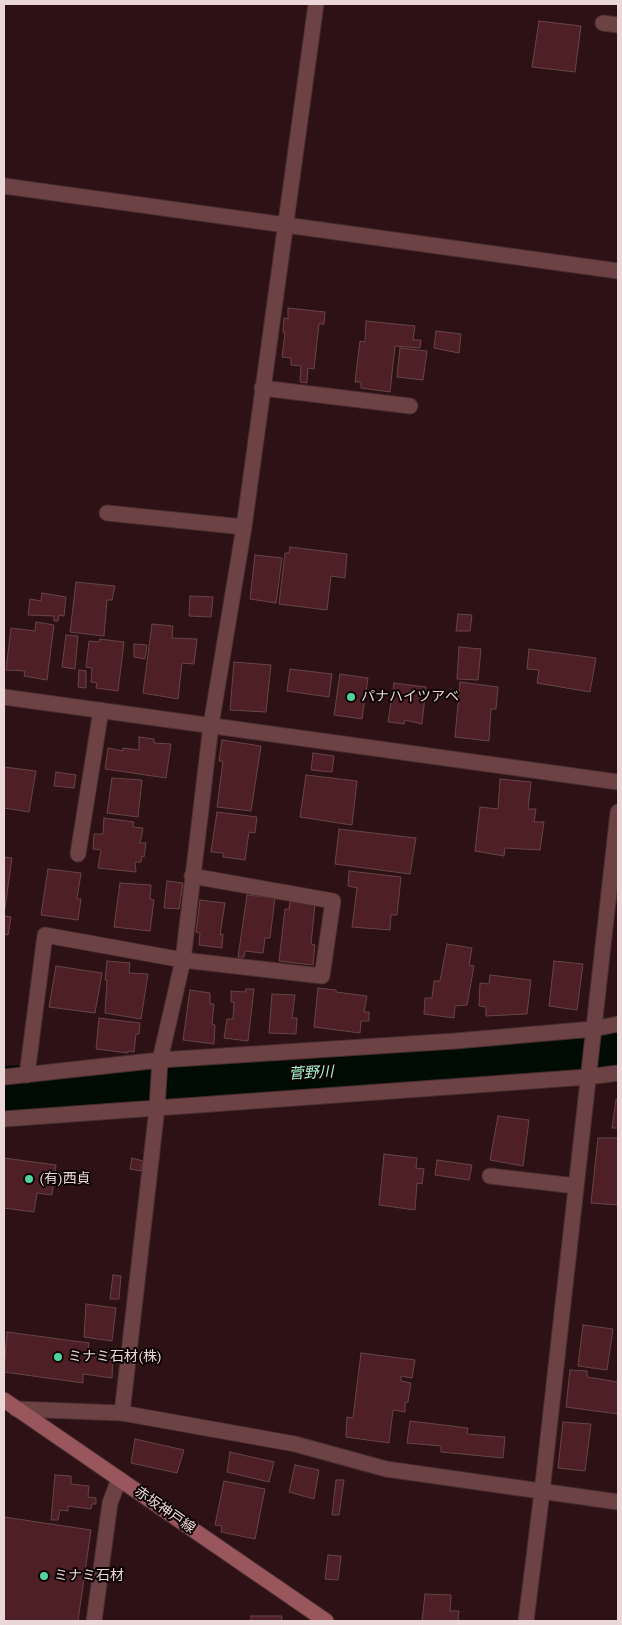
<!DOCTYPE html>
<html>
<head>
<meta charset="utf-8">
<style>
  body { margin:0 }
  #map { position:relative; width:622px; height:1625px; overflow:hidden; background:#2d1114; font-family:"Crimson Pro",serif }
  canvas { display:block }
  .frame { position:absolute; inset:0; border:5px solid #ebd7d8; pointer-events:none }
</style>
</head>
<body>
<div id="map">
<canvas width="622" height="1625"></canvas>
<div class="frame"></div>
</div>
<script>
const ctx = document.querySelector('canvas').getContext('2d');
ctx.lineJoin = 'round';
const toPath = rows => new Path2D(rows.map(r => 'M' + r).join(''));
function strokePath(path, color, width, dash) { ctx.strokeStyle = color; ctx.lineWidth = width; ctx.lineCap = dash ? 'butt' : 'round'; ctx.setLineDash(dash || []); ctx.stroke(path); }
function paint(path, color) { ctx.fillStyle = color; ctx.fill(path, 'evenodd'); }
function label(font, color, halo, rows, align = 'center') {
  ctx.font = font + ' "Crimson Pro","Noto Sans JP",serif'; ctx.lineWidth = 4; ctx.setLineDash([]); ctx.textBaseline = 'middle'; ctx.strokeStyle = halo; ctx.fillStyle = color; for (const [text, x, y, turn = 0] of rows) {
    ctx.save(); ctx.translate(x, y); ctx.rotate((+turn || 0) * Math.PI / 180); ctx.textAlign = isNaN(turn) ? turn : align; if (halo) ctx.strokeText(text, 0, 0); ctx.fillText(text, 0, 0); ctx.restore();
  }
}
strokePath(toPath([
  [4,1089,515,1062,618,1053]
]), '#000c03', 46);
const building = toPath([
  [539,21,581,26,575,72,532,67,539,21],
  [288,308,325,312,324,324,319,324,314,369,308,368,307,383,300,382,301,366,291,365,291,358,282,357,285,333,283,332,284,318,288,319,288,308],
  [366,321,415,326,413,340,421,340,420,348,395,346,390,392,361,388,361,382,355,382,360,341,365,342,366,321],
  [436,331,461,334,459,353,434,348,436,331],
  [400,348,427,351,423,380,397,377,400,348],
  [290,547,347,554,345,578,331,576,327,610,279,604,285,553,289,553,290,547],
  [255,555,282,558,276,603,250,599,255,555],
  [76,582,115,586,112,600,107,600,104,636,70,632,76,582],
  [42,593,66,597,64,616,59,615,58,621,54,621,54,616,28,615,30,599,41,601,42,593],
  [190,596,213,597,211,617,189,616,190,596],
  [458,614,472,615,470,631,456,631,458,614],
  [36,622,54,625,47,680,24,676,25,671,6,670,11,628,35,631,36,622],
  [152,624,173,626,172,638,197,639,194,664,182,663,178,699,143,693,152,624],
  [66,635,78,636,75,669,62,667,66,635],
  [100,639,124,642,118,691,96,688,97,683,91,682,92,668,86,667,89,641,99,642,100,639],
  [134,644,147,645,145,659,134,657,134,644],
  [459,647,481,649,478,680,457,679,459,647],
  [529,649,596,658,590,692,537,683,539,670,527,669,529,649],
  [234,662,271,665,266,712,230,710,234,662],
  [290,669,332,674,329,697,287,691,290,669],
  [79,670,86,671,86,688,78,687,79,670],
  [340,674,368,678,362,719,334,715,340,674],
  [460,682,498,687,496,709,491,709,489,741,455,737,460,682],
  [394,683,426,687,422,724,405,720,404,724,388,722,394,683],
  [139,737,154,739,154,743,171,744,166,778,105,769,108,748,123,751,123,748,139,750,139,737],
  [222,740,261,746,251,811,217,807,223,761,219,761,222,740],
  [313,753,334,756,332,772,311,770,313,753],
  [4,767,36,771,29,812,4,808,4,767],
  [56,772,76,775,74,788,54,786,56,772],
  [306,775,357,781,352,825,300,817,306,775],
  [112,778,142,780,138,817,107,813,112,778],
  [500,779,531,782,528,809,536,809,534,822,544,822,540,850,505,848,504,856,475,851,480,807,498,809,500,779],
  [217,812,257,817,255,833,249,832,245,860,223,857,223,853,211,852,217,812],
  [104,818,134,822,133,827,143,828,140,843,146,843,144,857,142,856,141,862,135,862,136,872,98,868,101,850,93,849,94,834,103,834,104,818],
  [339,829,416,838,410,874,335,864,339,829],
  [4,857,12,858,4,915,4,857],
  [48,869,81,873,77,899,81,899,78,920,41,915,48,869],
  [349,871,401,877,397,915,391,915,390,930,352,927,357,888,348,886,349,871],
  [167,881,183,883,179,909,164,908,167,881],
  [120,883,151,885,150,899,154,900,150,931,114,927,120,883],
  [247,895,275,898,270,938,265,938,263,953,245,951,244,957,238,957,247,895],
  [200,900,225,903,220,935,223,934,222,948,199,945,200,933,196,932,200,900],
  [290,901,315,904,311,944,315,945,313,965,279,961,285,909,289,909,290,901],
  [4,916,11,917,8,935,4,934,4,916],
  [447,944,472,948,469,965,474,966,467,1005,455,1006,454,1018,424,1014,425,998,432,998,434,981,440,981,447,944],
  [107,961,130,963,129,973,148,974,141,1019,105,1013,107,980,105,980,107,961],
  [554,961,583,964,577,1010,549,1006,554,961],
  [56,966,102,973,95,1013,49,1007,56,966],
  [490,975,531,980,527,1014,486,1016,486,1007,479,1006,480,983,489,984,490,975],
  [318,988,336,990,336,992,367,996,364,1012,369,1012,369,1021,361,1021,360,1033,314,1027,318,988],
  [246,989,254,989,248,1041,224,1038,227,1019,233,1019,234,1002,231,1002,231,991,245,992,246,989],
  [190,990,210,993,210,1004,214,1004,212,1024,215,1025,214,1044,183,1040,190,990],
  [272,994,295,995,292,1018,297,1018,296,1034,269,1033,272,994],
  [99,1018,140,1023,139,1034,136,1034,134,1052,128,1051,128,1053,96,1049,99,1018],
  [616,1100,618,1100,618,1128,612,1128,616,1100],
  [498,1116,529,1120,523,1166,490,1160,498,1116],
  [598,1138,618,1138,618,1205,591,1203,598,1138],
  [384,1154,417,1158,416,1168,424,1169,422,1184,417,1183,415,1210,379,1205,384,1154],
  [4,1158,56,1165,52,1195,37,1193,34,1212,4,1208,4,1158],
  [132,1158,143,1161,141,1171,130,1169,132,1158],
  [437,1160,472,1165,469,1180,435,1175,437,1160],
  [113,1275,121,1276,119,1299,110,1299,113,1275],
  [86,1304,116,1308,112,1341,84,1337,86,1304],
  [583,1325,613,1329,607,1370,578,1366,583,1325],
  [7,1332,89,1343,88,1352,113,1356,112,1378,83,1374,83,1383,4,1372,7,1332],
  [361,1353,415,1360,412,1378,401,1376,401,1381,411,1383,408,1402,405,1403,405,1412,393,1410,389,1443,346,1437,347,1417,353,1418,361,1353],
  [570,1370,587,1371,587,1377,618,1382,618,1414,566,1407,570,1370],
  [410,1421,468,1428,467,1434,505,1437,503,1458,441,1452,441,1446,407,1443,410,1421],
  [563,1422,591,1424,585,1471,558,1468,563,1422],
  [135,1439,184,1450,177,1473,131,1463,135,1439],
  [230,1452,274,1462,269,1482,227,1472,230,1452],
  [295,1465,319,1470,314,1499,289,1492,295,1465],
  [55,1475,71,1476,71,1484,89,1486,88,1497,96,1498,96,1504,92,1504,91,1509,68,1506,68,1511,60,1510,58,1520,51,1520,55,1475],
  [336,1480,344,1480,339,1515,332,1515,336,1480],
  [224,1481,265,1489,255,1539,221,1532,222,1526,215,1525,224,1481],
  [4,1517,91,1530,78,1621,4,1621,4,1517],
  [328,1555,341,1556,338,1580,325,1579,328,1555],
  [425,1594,451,1595,450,1611,459,1611,458,1621,422,1621,425,1594],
  [251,1616,282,1616,281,1621,251,1621,251,1616]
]);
paint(building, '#4e2025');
strokePath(building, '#664547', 1);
const minor = toPath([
  [603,23,618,25],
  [4,186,618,271],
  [262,388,410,406],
  [107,513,244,527],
  [4,697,618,782],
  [78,854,101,710],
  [27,1075,45,935,183,960,322,976,333,901,192,876],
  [4,1077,160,1060,455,1041,593,1029,618,1024],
  [4,1119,588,1077,618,1073],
  [490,1176,576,1186],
  [122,1413,157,1108,160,1060,183,960,211,725,244,527,316,4],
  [94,1621,110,1503,119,1479],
  [526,1621,542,1492,618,812]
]);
const tertiary = toPath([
  [16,1409,122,1413,295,1444,386,1469,618,1502]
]);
const secondary = toPath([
  [4,1400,326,1621]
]);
strokePath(minor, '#482d2f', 17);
strokePath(tertiary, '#482d2f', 17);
strokePath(secondary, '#482d2f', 17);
strokePath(minor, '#6c4245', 15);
strokePath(tertiary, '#6c4245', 15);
strokePath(secondary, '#99565c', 15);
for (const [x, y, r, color] of [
  [351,697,5,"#51d398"],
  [29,1179,5,"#51d398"],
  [58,1357,5,"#51d398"],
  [44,1576,5,"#51d398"]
]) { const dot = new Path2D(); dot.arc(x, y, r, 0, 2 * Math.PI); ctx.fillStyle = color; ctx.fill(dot); strokePath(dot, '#0d0304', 2); }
label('14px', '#ebd7d8', '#0d0304', [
  ["パナハイツアベ",361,697],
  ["(有)西貞",39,1179],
  ["ミナミ石材(株)",68,1357],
  ["ミナミ石材",54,1576]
], 'left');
label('14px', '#ebd7d8', '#0d0304', [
  ["赤坂神戸線",165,1510,35]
]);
label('italic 15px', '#a6f7cc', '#0d0304', [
  ["菅野川",311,1073,-3]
]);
</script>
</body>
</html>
